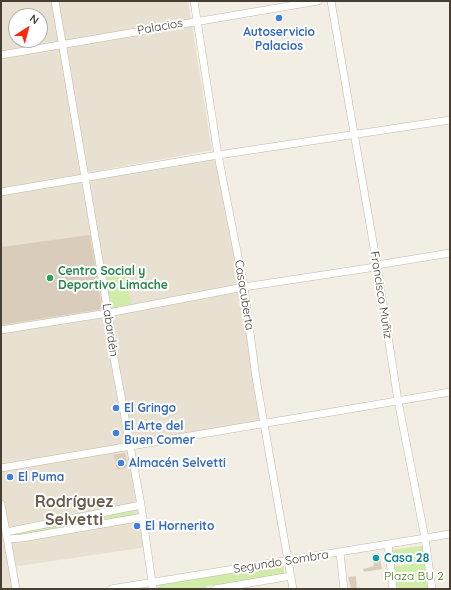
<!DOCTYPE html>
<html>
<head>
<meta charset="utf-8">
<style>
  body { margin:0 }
  #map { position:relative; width:451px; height:590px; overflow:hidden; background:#f3eee4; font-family:Quicksand,sans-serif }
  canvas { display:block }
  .frame { position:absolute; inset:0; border:2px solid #463e33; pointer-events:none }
  .north { position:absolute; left:8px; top:8px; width:40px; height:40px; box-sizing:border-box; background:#fff; border:1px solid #b5b2ad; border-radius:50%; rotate:36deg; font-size:11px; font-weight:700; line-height:16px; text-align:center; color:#463e33 }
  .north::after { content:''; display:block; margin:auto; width:14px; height:18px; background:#ff260f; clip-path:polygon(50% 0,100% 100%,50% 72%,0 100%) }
</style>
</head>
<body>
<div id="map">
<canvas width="451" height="590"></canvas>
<div class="frame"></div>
<div class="north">N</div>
</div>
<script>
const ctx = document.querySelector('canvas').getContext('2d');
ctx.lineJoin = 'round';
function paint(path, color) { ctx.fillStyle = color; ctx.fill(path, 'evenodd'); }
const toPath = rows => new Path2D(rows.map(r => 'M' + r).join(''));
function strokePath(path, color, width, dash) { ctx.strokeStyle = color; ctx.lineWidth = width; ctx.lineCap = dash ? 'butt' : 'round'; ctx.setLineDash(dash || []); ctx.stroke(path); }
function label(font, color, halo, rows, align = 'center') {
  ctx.font = font + ' Quicksand,sans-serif'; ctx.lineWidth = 4; ctx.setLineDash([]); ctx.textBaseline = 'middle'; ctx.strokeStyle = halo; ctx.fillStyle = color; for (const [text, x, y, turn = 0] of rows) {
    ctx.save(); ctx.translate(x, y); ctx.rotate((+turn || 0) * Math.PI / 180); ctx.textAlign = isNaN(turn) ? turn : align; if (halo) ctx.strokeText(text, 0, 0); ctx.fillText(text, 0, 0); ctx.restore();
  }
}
paint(toPath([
  [1,1,188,1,212,150,81,174,147,547,12,567,16,589,1,589],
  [16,16,40,16,40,40,16,40],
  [218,155,235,244,264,424,130,446,85,178]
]), '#e8e0d1');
paint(toPath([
  [124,265,131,304,112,308,105,269],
  [133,511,134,515,17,536,16,532],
  [422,546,424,561,392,565,391,550],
  [425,562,428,589,395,589,392,567],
  [280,564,283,566,284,573,281,576,207,586,204,589,157,589,161,584]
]), '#d1eba9');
paint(toPath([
  [90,235,102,309,1,325,1,247],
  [125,453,128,467,117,470,114,455],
  [379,553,382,569,364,572,363,569,374,566,372,554],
  [356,576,357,589,351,589,348,577]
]), '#d9ccbb');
const minor = toPath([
  [55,1,108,313,114,358,141,505,153,589],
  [194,1,218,155,244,287,256,378,293,589],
  [331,1,377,265,398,401,425,538,432,589],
  [1,55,318,1],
  [1,192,218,155,450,120],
  [1,330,108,313,244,287,369,268,377,265,450,253],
  [1,468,450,392],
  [1,504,16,589],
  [6,532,141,505],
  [8,539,22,538,143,517],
  [388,544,393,589],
  [340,553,344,589],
  [111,589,450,534],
  [215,589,291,576]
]);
strokePath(minor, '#c3b8a9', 8);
strokePath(minor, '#fff', 7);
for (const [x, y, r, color] of [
  [279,18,4,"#3f7fe0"],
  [50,278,4,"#2e9e5b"],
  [116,408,4,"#3f7fe0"],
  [116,433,4,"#3f7fe0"],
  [121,463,4,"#3f7fe0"],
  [10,477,4,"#3f7fe0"],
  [137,526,4,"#3f7fe0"],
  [376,558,4,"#0f9aa8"]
]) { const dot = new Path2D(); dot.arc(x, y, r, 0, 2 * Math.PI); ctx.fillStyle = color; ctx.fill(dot); strokePath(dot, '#fff', 1.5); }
label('12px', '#463e33', '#fff', [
  ["Palacios",160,27,-10],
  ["Casacuberta",244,295,81],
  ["Francisco Muñiz",381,295,81],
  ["Labardén",110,330,82],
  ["Segundo Sombra",281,562,-9]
]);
label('bold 12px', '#366cbe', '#fff', [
  ["Autoservicio",279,32,"center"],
  ["Palacios",279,46,"center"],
  ["El Gringo",124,408],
  ["El Arte del",124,426],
  ["Buen Comer",124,440],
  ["Almacén Selvetti",129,463],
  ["El Puma",18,477],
  ["El Hornerito",145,526]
], 'left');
label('bold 12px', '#27864d', '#fff', [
  ["Centro Social y",58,271],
  ["Deportivo Limache",58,285]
], 'left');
label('bold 12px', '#0d838f', '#fff', [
  ["Casa 28",384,558]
], 'left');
label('12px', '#497c22', '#fff', [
  ["Plaza BU 2",414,576]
]);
label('bold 16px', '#6a5b4a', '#fff', [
  ["Rodríguez",74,502],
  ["Selvetti",74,520]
]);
</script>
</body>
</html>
